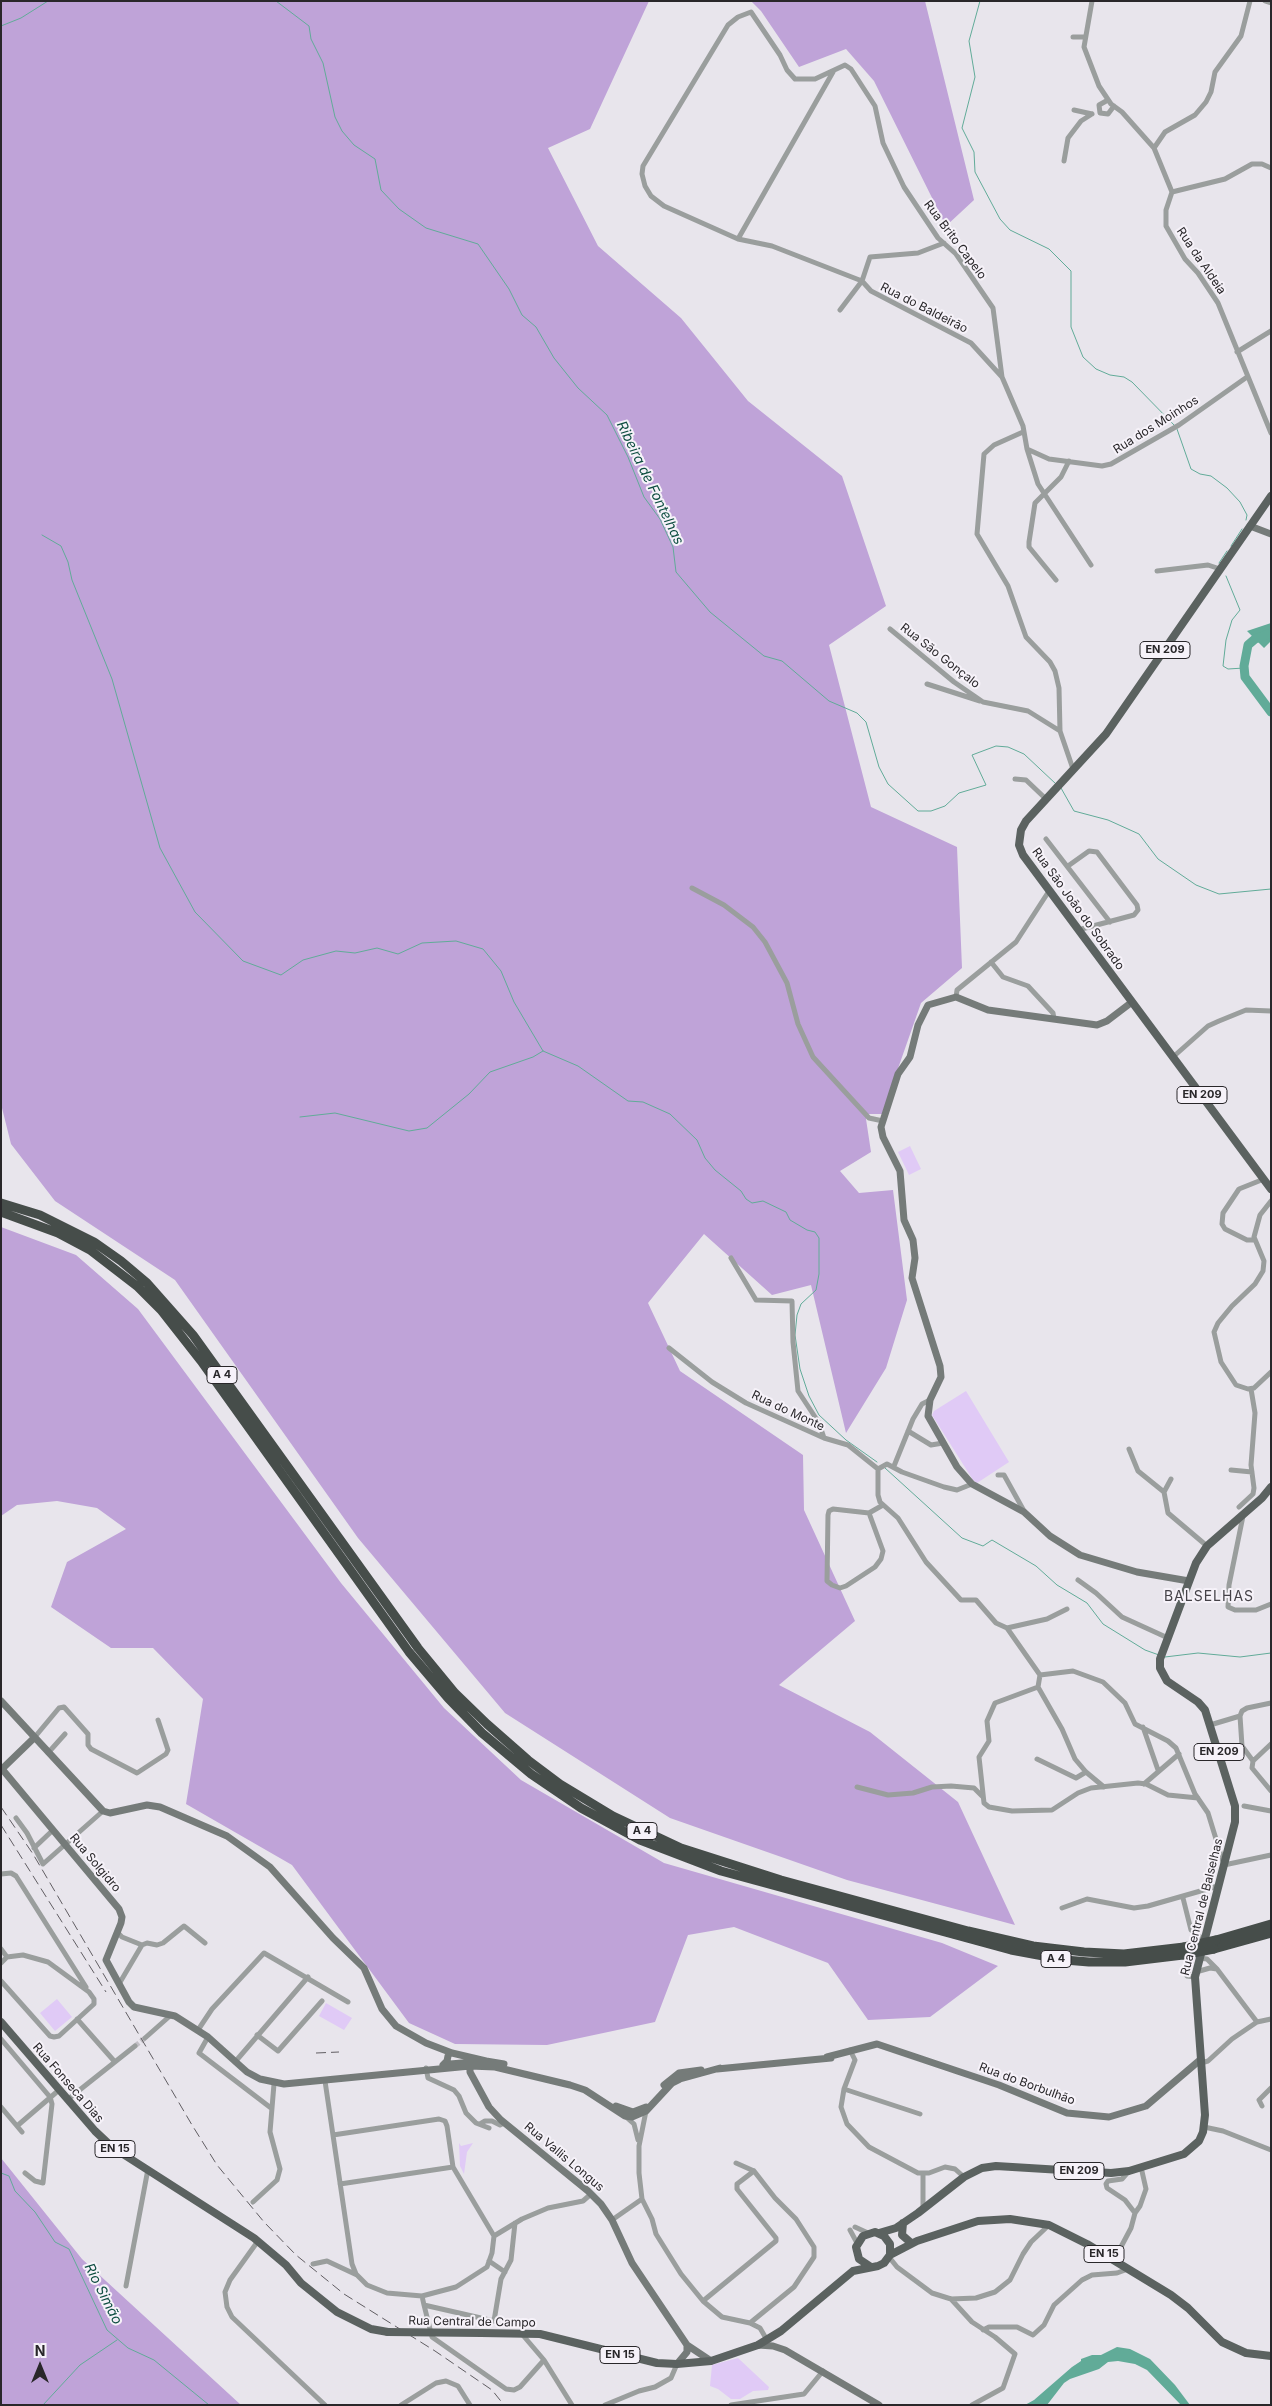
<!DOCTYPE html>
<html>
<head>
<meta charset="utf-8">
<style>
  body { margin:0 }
  #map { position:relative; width:1272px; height:2406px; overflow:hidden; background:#e8e5ec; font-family:Inter,sans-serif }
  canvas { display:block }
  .frame { position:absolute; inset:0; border:2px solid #29272a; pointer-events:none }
  .north { position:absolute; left:15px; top:2341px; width:50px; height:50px; -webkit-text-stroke:4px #f6f2f9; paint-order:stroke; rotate:0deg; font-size:14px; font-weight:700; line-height:20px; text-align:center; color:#29272a }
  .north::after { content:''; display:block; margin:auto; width:18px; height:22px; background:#29272a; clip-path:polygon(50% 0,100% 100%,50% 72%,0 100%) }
</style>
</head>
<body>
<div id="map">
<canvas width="1272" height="2406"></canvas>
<div class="frame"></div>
<div class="north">N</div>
</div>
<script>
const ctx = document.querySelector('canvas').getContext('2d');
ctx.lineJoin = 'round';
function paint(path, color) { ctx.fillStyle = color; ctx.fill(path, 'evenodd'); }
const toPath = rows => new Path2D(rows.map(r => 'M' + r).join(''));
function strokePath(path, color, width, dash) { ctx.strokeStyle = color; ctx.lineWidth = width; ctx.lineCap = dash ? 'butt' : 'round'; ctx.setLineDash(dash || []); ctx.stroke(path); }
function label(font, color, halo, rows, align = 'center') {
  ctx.font = font + ' Inter,sans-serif'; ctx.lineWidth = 4; ctx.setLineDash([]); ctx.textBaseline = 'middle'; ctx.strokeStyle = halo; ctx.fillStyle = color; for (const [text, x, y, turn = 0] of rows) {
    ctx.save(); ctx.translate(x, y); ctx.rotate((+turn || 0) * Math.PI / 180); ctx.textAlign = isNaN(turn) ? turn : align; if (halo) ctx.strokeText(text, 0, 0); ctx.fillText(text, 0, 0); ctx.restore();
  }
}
paint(toPath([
  [910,1146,921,1169,909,1175,898,1152],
  [966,1391,1009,1462,977,1483,973,1480,932,1415,934,1411],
  [57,1999,72,2017,55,2031,40,2013],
  [326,2003,352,2018,344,2030,319,2016],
  [459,2143,461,2146,473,2143,467,2152,464,2174,460,2166],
  [738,2358,769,2387,768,2390,753,2391,740,2399,731,2399,718,2389,710,2386,712,2365]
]), '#e0caf6');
paint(toPath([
  [1,1,649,1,590,129,548,148,598,246,681,318,748,401,842,476,886,606,829,645,871,807,957,847,962,968,921,1003,882,1114,869,1114,866,1119,871,1152,840,1171,859,1193,893,1190,907,1300,886,1368,846,1433,811,1285,772,1295,704,1234,648,1303,680,1371,803,1455,804,1510,855,1621,779,1685,870,1732,958,1802,1015,1925,847,1880,670,1818,505,1713,358,1538,175,1280,55,1201,11,1144,1,1104],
  [751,1,925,1,974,200,946,226,874,81,846,49,799,67,761,11],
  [1,1227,76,1255,138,1309,341,1583,444,1708,521,1780,664,1863,942,1943,998,1966,930,2017,868,2020,828,1963,734,1927,688,1935,655,2022,547,2045,455,2044,409,2023,292,1865,186,1804,203,1699,153,1648,111,1648,51,1607,67,1562,126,1529,97,1508,57,1501,17,1505,1,1516],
  [1,2158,82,2259,241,2405,1,2405]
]), '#bfa3d8');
paint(toPath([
  [1271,623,1271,641,1264,648,1247,631],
  [1117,2347,1130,2349,1150,2359,1175,2385,1190,2405,1181,2405,1147,2370,1135,2364,1118,2361,1108,2362,1099,2369,1070,2379,1064,2383,1047,2405,1025,2405,1034,2400,1072,2367,1081,2361,1081,2359,1092,2355,1101,2355]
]), '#61ab98');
strokePath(toPath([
  [276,1,309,26,311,39,323,63,335,117,342,131,354,145,375,159,381,190,399,209,426,228,478,244,509,289,522,315,536,327,554,358,578,388,607,415,628,457,644,497,660,519,673,547,676,572,710,612,764,656,782,661,829,701,857,713,866,722,879,767,888,784,918,811,931,811,945,806,959,793,986,785,972,755,996,746,1008,747,1024,754,1056,784],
  [980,1,969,41,975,77,962,128,974,152,975,172,1000,219,1010,230,1049,249,1071,271,1071,327,1083,357,1096,369,1110,375,1124,377,1132,382,1175,426],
  [1,26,21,18,48,1],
  [1177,429,1191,469,1200,474,1211,476,1227,488,1240,502,1247,515,1246,520],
  [42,535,61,546,68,562,72,580,112,679,160,848,195,912,243,961,281,975,303,960,336,951,355,953,377,948,398,954,422,943,456,941,483,949,501,971,514,1002,543,1051,578,1066,628,1101,643,1102,670,1114,697,1140,705,1158,715,1170,741,1191,746,1199,752,1203,763,1201,786,1212,790,1220,807,1230,815,1232,819,1238,819,1274,816,1290,801,1304,797,1315,795,1335,800,1369,809,1396,819,1415,846,1440,877,1462],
  [1231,546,1242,529],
  [1219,563,1227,551],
  [1226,576,1240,610,1232,620,1226,640,1223,666,1228,669,1244,668],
  [1061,788,1074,811,1108,820,1139,834,1158,859,1196,885,1219,894,1271,889],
  [300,1117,335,1113,409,1131,427,1128,469,1094,490,1072,533,1057,543,1051],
  [885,1468,962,1538,983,1546,992,1540,1036,1566,1057,1585,1087,1603,1103,1624,1145,1650,1159,1655],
  [1165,1657,1198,1653,1240,1657,1271,1653],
  [1,2173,9,2176,15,2191,35,2212,55,2242,69,2249,107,2330,128,2348,154,2360,209,2405],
  [43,2405,80,2365,117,2340]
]), '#61ab98', 1);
strokePath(toPath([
  [1271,633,1255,639,1248,645,1244,666,1245,677,1271,712]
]), '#61ab98', 9);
strokePath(toPath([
  [135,2046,145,2038]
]), '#c2bfc5', 5, [5, 2.5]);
strokePath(toPath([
  [1092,1,1084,47,1099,86,1111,104,1122,112,1154,148,1172,192,1166,210,1166,226,1185,259,1198,273,1218,303,1271,433],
  [1265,1,1271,3],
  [1073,37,1084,37],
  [1108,100,1099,105,1100,113,1108,114,1114,106],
  [1074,110,1092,114],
  [1154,148,1165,132,1195,115,1206,102,1211,92,1215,72,1241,36,1250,1],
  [1064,161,1068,138,1081,121,1092,114],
  [1172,192,1225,179,1252,164,1262,164,1271,168],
  [738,239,833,72],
  [840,310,862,281,870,257,918,253,944,243],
  [1237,352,1271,331],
  [1002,377,993,308,956,254,938,238,904,187,883,143,875,106,851,69,845,65,815,79,795,79,787,70,780,55,751,12,738,17,728,25,643,166,642,174,645,186,651,196,664,206,738,239,772,246,862,281,871,291,971,343,1002,377,1023,426,1027,449,1049,459,1102,466,1111,464,1179,425,1247,377],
  [1023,432,994,445,984,454,977,534,1008,586,1026,637,1050,662,1055,671,1059,688,1060,731,1073,769],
  [1027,449,1038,484,1091,565],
  [1157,571,1208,565,1220,569],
  [1056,580,1029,547,1029,542,1035,503,1061,477,1069,461],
  [890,629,954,682,983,702,1028,711,1060,731],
  [927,684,980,701],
  [1015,779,1026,780,1046,799],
  [1046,839,1110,922],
  [1068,866,1089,851,1097,852,1137,905,1138,910,1134,915,1078,930],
  [692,888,724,905,753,927,765,942,787,983,798,1024,813,1057,869,1118,883,1121],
  [991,962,1003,977,1028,986,1053,1013,1054,1019],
  [956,997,957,990,1016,942,1049,891],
  [1173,1057,1208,1026,1219,1021,1246,1010,1271,1011],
  [1271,1201,1260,1215,1254,1237,1264,1261,1263,1271,1255,1284,1232,1306,1218,1323,1214,1332,1221,1362,1236,1385,1248,1389,1254,1388,1271,1372],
  [1254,1240,1247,1240,1225,1229,1222,1224,1223,1213,1239,1189,1264,1179],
  [731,1258,756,1300,792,1301,793,1342,798,1391,819,1423,824,1438],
  [669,1348,712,1382,746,1403,824,1438,848,1445,878,1469],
  [908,1431,931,1445,943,1443],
  [1129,1449,1138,1471,1164,1492],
  [894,1466,913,1419,922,1404,930,1400],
  [1231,1470,1252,1472],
  [998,1475,1004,1475,1024,1511],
  [1171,1479,1164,1492,1168,1513,1207,1546],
  [972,1484,957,1490,944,1487,902,1472,887,1464,878,1469,878,1495,880,1502,898,1518,926,1562,961,1600,976,1600,996,1623,1007,1628,1040,1675],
  [1239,1507,1253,1494,1254,1488,1251,1465,1255,1413,1251,1389],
  [869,1513,883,1551,881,1559,875,1567,846,1586,840,1588,832,1585,827,1581,828,1515,829,1511,833,1509,869,1513,883,1505],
  [1243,1516,1229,1585,1228,1607,1235,1610,1256,1610,1271,1604],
  [1078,1580,1096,1593,1122,1617,1168,1638],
  [1007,1628,1047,1619,1067,1609],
  [1040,1675,1073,1671,1103,1682,1125,1703,1135,1724,1168,1741,1176,1748,1195,1794,1208,1813,1224,1865,1271,1855],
  [1040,1675,1038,1687,1062,1729,1075,1759,1086,1772,1104,1787],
  [1038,1687,995,1703,987,1721,989,1741,979,1757,984,1803,989,1807,1012,1811,1052,1810,1078,1793,1091,1788,1138,1783,1146,1784,1168,1795,1198,1798],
  [1240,1716,1242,1711,1247,1708,1271,1703],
  [1210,1725,1240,1716,1242,1746,1253,1761,1252,1768,1271,1791],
  [1143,1727,1158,1770],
  [34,1738,59,1708,64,1707,88,1734,88,1745,91,1749,137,1773,166,1754,168,1750,158,1720],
  [48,1753,65,1734],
  [1037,1759,1076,1778,1086,1772],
  [1253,1761,1271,1744],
  [1144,1784,1179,1754],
  [857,1787,888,1795,913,1793,932,1787,951,1786,974,1788,982,1796],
  [1244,1806,1271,1811],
  [16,1818,27,1833,43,1864,103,1811],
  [34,1848,53,1830],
  [1,1874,11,1873,16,1876,86,1987],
  [1183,1898,1191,1930,1203,1939],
  [1062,1908,1087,1899,1134,1908,1148,1906,1218,1886],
  [117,1932,122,1937,142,1945,147,1943,157,1945,163,1943,184,1926,205,1943],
  [1,1949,7,1957],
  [1194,1951,1187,1976,1195,1977],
  [1199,1958,1207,1959,1217,1969,1257,2022],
  [1,1963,7,1957,23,1955,48,1962,89,1992,94,1999,94,2004,59,2036,54,2037,50,2036,1,1981],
  [1196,1972,1210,1968,1217,1969],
  [119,1984,142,1945],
  [77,2019,115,2062],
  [198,2030,212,2009,264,1953,348,2002],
  [257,2035,278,2051,322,2001],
  [208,2037,199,2053,271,2108],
  [145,2038,171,2015],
  [1,2039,50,2097,52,2104,43,2183,35,2181,25,2173],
  [850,2050,855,2060,844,2089,841,2107,847,2124,869,2147,918,2173,929,2173,945,2167,955,2169,964,2177],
  [235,2062,308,1977],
  [1201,2063,1208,2061,1232,2039,1257,2022,1271,2019],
  [426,2068,428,2078,454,2090,459,2096,466,2113,476,2123,489,2128],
  [325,2081,352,2264,356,2274],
  [844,2089,920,2114],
  [67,2100,135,2046],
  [1262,2106,1259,2100,1271,2088],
  [1,2107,17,2126,59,2090],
  [646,2111,639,2146,639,2173,642,2199,652,2219,656,2234,681,2274,703,2301,722,2317,750,2323,760,2328,767,2340],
  [625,2116,634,2124,638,2140],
  [480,2124,485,2121,492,2121,500,2125,504,2123],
  [17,2126,22,2132],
  [1204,2127,1223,2131,1271,2150],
  [333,2135,439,2119,445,2121,447,2126,453,2167,494,2236],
  [736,2163,754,2171,775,2198,796,2219,814,2247,814,2257,794,2287,750,2323],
  [1129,2171,1122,2179,1108,2181,1106,2184,1107,2188,1125,2200,1135,2213],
  [923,2174,923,2210],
  [340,2184,453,2167],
  [253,2202,277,2180,280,2169,270,2132,274,2084],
  [612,2220,642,2199],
  [855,2227,868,2233],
  [850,2230,857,2243],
  [494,2236,522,2219,548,2208,583,2201,591,2194],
  [258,2241,230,2280,225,2292,227,2307,232,2317,325,2405],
  [889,2257,897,2267,932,2293,951,2299,976,2298,995,2292,1010,2280,1023,2254,1031,2242,1049,2225],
  [1114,2260,1131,2228,1135,2213,1140,2206,1146,2189,1141,2167],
  [489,2261,505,2272],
  [313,2264,327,2261,357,2275,367,2285,387,2293,422,2296,456,2287,487,2267,492,2253,494,2236],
  [126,2286,148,2169],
  [422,2296,424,2305,494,2321,501,2279,511,2260,515,2223],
  [951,2299,972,2322,995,2337,1015,2354,1003,2388,972,2405],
  [703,2301,776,2241,776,2238,737,2189,737,2184,754,2171],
  [424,2305,432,2337,506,2389,514,2390,520,2387,544,2360],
  [983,2330,989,2327,1017,2327,1033,2335,1044,2325,1054,2305,1082,2280,1092,2275,1117,2273,1128,2269],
  [521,2333,544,2360,572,2405],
  [401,2405,436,2383,446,2381,458,2386,470,2405],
  [605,2405,639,2391,655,2387,671,2378,677,2364],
  [731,2405,804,2394,823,2371]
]), '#9a9e9d', 5);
strokePath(toPath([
  [1250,526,1271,534],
  [1132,1002,1107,1021,1097,1025,988,1010,956,997,928,1005,918,1025,910,1057,898,1074,881,1127,883,1137,900,1171,904,1220,913,1240,915,1258,912,1278,940,1366,941,1377,930,1400,928,1416,957,1467,972,1484,1024,1512,1050,1536,1080,1555,1137,1572,1189,1581],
  [1,1701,103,1811,110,1813,147,1805,160,1807,227,1836,270,1867,333,1938,364,1968,382,2009,396,2026,426,2043,452,2053,486,2061],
  [34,1738,2,1769,119,1909,122,1917,121,1923,106,1960,129,2002,134,2007,175,2016,208,2037,247,2072,260,2079,284,2084,470,2066,495,2067,570,2085,585,2090,625,2116,632,2117,646,2111,672,2083,680,2079,720,2068],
  [827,2057,877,2044,999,2085,1067,2113,1109,2117,1146,2106,1200,2060],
  [450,2064,486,2061,504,2064],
  [443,2065,447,2061,448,2056],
  [470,2066,470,2072,489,2107,501,2120,588,2191,601,2204,612,2220,632,2263,687,2345,711,2361],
  [717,2069,831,2058],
  [664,2085,679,2073,701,2070],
  [616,2106,633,2112,646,2107],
  [758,2345,773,2346,785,2350,879,2405],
  [677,2364,687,2352,687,2345]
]), '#757b79', 7);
strokePath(toPath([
  [1271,496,1106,734,1026,821,1021,830,1019,845,1023,855,1271,1189],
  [1,2022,95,2131,112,2147,254,2238,286,2265,301,2283,337,2312,371,2329,388,2332],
  [903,2223,902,2235,910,2242],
  [879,2233,896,2228,918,2213,964,2177,982,2168,996,2166,1111,2173,1129,2171,1184,2154,1199,2141,1203,2132,1205,2115,1195,1977,1235,1822,1235,1806,1205,1710,1198,1702,1167,1681,1160,1668,1160,1659,1196,1563,1207,1546,1262,1498,1271,1487],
  [890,2255,917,2241,978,2221,1010,2219,1049,2225,1087,2244,1171,2295,1188,2308,1222,2342,1246,2353,1271,2356],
  [481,2333,540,2334,657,2363,677,2364,711,2361,758,2345,781,2331,853,2271,878,2266,884,2263,890,2255,890,2244,884,2236,875,2232,863,2236,856,2247,859,2259,871,2267]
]), '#5b6260', 8);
strokePath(toPath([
  [1,1203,40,1215,94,1242,121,1261,147,1283,193,1335,418,1648,455,1693,487,1724,528,1760,560,1784,613,1816,681,1848,781,1880,968,1931,1033,1946,1084,1952,1124,1954,1184,1947],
  [1,1212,58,1233,90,1250,138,1287,161,1310,201,1361,409,1652,448,1698,482,1733,531,1774,581,1808,640,1840,721,1871,1011,1950,1065,1960,1089,1962,1125,1962,1183,1955],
  [1216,1940,1271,1924],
  [1214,1949,1271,1933]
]), '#464d4a', 9);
strokePath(toPath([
  [1,1807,33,1854,192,2125,217,2165,264,2222,296,2255,344,2294,435,2351,492,2390,504,2405],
  [1,1825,106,1992],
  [316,2053,339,2052]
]), '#605d62', 1, [10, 5]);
strokePath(toPath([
  [388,2332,481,2333]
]), '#5b6260', 8);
strokePath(toPath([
  [1184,1947,1216,1940],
  [1183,1955,1214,1949]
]), '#464d4a', 9);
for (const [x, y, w] of [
  [1165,650,50],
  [1202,1095,50],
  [222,1375,30],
  [1219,1752,50],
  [642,1831,30],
  [1056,1959,30],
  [115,2149,40],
  [1079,2171,50],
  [1104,2254,40],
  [620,2355,40]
]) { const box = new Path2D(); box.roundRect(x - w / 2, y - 8.5, w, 17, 4); ctx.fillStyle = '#f6f2f9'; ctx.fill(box); strokePath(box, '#29272a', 1); }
label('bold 11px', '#29272a', null, [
  ["EN 209",1165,650],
  ["EN 209",1202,1095],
  ["A 4",222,1375],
  ["EN 209",1219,1752],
  ["A 4",642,1831],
  ["A 4",1056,1959],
  ["EN 15",115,2149],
  ["EN 209",1079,2171],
  ["EN 15",1104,2254],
  ["EN 15",620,2355]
]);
label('12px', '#29272a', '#f6f2f9', [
  ["Rua Brito Capelo",955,240,53],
  ["Rua da Aldeia",1201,261,56],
  ["Rua do Baldeirão",924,308,27],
  ["Rua dos Moinhos",1156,425,-32],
  ["Rua São Gonçalo",940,656,38],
  ["Rua São João do Sobrado",1078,909,54],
  ["Rua do Monte",788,1411,25],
  ["Rua Solgidro",95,1863,50],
  ["Rua Central de Balselhas",1202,1907,-76],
  ["Rua Fonseca Dias",68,2083,49],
  ["Rua do Borbulhão",1027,2084,20],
  ["Rua Vallis Longus",564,2157,40],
  ["Rua Central de Campo",472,2322,1]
]);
label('italic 14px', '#0e4e41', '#f6f2f9', [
  ["Ribeira de Fontelhas",650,483,64],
  ["Rio Simão",103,2294,63]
]);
ctx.letterSpacing = '1px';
label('14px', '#454248', '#f6f2f9', [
  ["BALSELHAS",1209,1597]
]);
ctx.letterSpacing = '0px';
</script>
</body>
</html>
